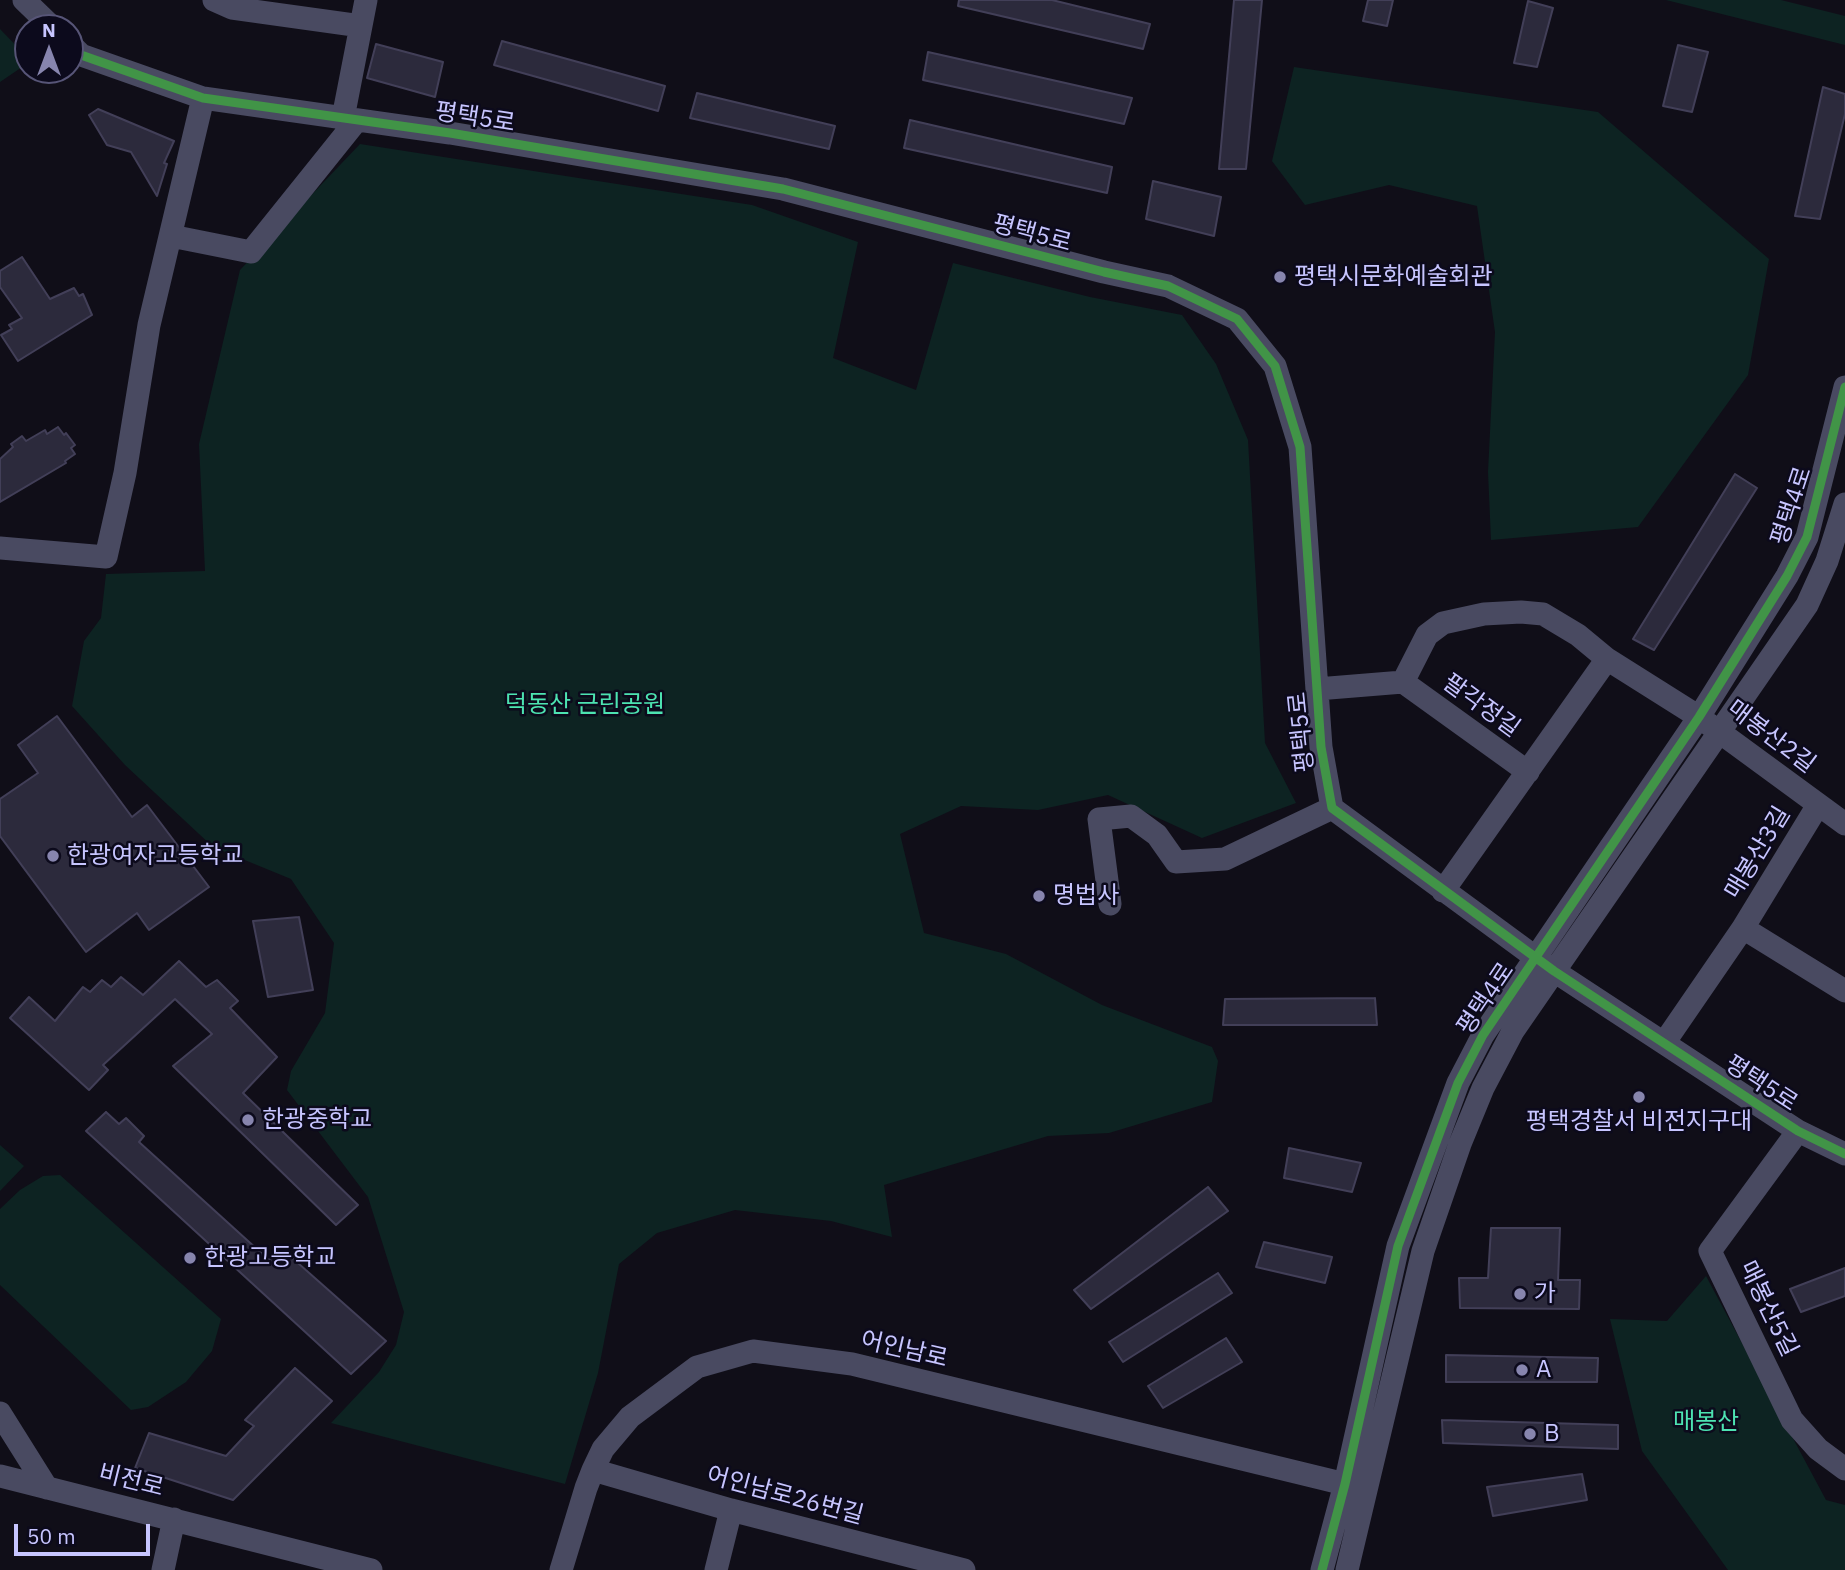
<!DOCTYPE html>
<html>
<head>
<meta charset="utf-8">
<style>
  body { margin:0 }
  #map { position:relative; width:1845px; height:1570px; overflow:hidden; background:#100e18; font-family:"IBM Plex Sans",sans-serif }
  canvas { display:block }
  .north { position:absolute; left:14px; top:14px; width:70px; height:70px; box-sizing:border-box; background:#0c0a1c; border:2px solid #575577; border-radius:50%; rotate:0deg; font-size:19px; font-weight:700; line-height:28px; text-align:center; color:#c7c5ff }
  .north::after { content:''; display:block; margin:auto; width:24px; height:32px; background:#8785ae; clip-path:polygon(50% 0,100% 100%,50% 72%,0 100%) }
  .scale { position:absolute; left:14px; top:1524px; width:136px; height:32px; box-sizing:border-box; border:4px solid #c7c5ff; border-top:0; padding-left:9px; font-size:21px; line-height:24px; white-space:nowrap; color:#c7c5ff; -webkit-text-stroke:5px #0c0a1c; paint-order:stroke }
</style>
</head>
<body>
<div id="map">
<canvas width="1845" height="1570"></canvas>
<div class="north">N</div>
<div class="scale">50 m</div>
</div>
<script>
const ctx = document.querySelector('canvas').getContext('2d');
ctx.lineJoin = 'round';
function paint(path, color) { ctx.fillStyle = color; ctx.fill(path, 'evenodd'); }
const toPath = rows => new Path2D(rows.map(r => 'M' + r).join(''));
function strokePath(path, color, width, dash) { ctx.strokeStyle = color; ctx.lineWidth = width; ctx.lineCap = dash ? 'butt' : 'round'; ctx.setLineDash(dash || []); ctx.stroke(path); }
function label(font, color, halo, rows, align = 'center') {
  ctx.font = font + ' "IBM Plex Sans","Noto Sans KR",sans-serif'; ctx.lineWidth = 5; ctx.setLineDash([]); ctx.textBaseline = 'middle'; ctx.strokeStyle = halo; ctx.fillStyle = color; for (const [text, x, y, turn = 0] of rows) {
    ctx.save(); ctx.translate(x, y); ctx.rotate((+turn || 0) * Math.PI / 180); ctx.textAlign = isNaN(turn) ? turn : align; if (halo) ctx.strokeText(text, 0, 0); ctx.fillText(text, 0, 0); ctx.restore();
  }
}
paint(toPath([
  [1666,0,1781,0,1845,16,1845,45],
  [0,29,28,58,28,63,0,82],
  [1294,67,1598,112,1769,259,1748,375,1638,527,1491,540,1488,472,1495,332,1477,206,1389,185,1305,205,1272,161],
  [360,144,752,205,858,242,833,358,916,390,953,263,1090,297,1182,315,1216,364,1248,440,1265,743,1296,803,1202,838,1108,795,1038,810,961,806,900,834,924,933,1006,954,1102,1005,1212,1047,1218,1061,1212,1102,1109,1133,1048,1136,884,1185,892,1237,831,1221,735,1210,657,1233,619,1264,598,1373,565,1484,331,1423,379,1372,396,1345,404,1312,368,1197,287,1090,291,1071,325,1013,334,943,291,879,213,847,125,765,72,706,84,641,101,618,106,574,205,571,199,444,240,270],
  [0,1145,24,1166,0,1191],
  [60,1175,221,1319,212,1351,186,1382,148,1407,131,1410,0,1285,0,1209,20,1190,43,1176],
  [1706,1276,1826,1500,1845,1505,1845,1570,1728,1570,1642,1451,1610,1319,1667,1321]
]), '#0d2322');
const building = toPath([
  [959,0,1052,0,1150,24,1143,49,958,6,959,0],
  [1234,0,1262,0,1246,169,1219,169,1234,0],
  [1368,0,1393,0,1387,26,1363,21,1368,0],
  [1528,1,1553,8,1537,67,1514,63,1528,1],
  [502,41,665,86,658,111,494,65,502,41],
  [376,44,443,62,435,97,367,78,376,44],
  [1678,45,1708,52,1692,112,1663,106,1678,45],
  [928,52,1132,98,1124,124,923,80,928,52],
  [1823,87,1845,94,1845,114,1820,219,1795,216,1823,87],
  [697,93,835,126,829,149,690,118,697,93],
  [98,109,174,141,164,163,167,164,157,196,131,152,107,145,89,115,98,109],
  [910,120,1112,167,1107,193,904,148,910,120],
  [1153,181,1221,197,1214,236,1146,219,1153,181],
  [22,257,50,299,74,288,79,296,83,294,92,315,18,361,1,335,12,329,9,325,22,318,0,287,0,271,22,257],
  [58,427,64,435,66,433,75,445,71,448,75,454,65,461,66,463,0,502,0,459,13,447,11,444,22,436,26,441,45,430,47,434,58,427],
  [1735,474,1757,488,1654,650,1633,639,1735,474],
  [57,716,132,817,147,805,209,887,149,930,137,913,86,952,0,836,0,799,38,773,18,745,57,716],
  [299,917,313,990,268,997,253,921,299,917],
  [179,961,206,987,217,980,238,1001,230,1008,277,1057,243,1093,358,1205,336,1225,173,1066,212,1034,175,999,103,1065,108,1070,89,1090,10,1018,29,997,55,1021,83,987,90,992,102,980,111,987,121,977,143,995,179,961],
  [1375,998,1377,1025,1223,1025,1225,999,1375,998],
  [106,1112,119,1124,126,1118,144,1136,139,1142,269,1260,281,1248,386,1341,351,1374,86,1131,106,1112],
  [1289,1148,1361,1163,1352,1192,1284,1178,1289,1148],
  [1208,1187,1228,1211,1091,1309,1074,1290,1208,1187],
  [1491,1228,1560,1228,1558,1280,1580,1280,1579,1309,1460,1308,1459,1278,1488,1278,1491,1228],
  [1264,1242,1332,1257,1325,1283,1256,1267,1264,1242],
  [1845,1268,1845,1296,1801,1312,1790,1289,1845,1268],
  [1218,1273,1232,1293,1123,1362,1109,1342,1218,1273],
  [1226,1338,1242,1362,1163,1408,1148,1386,1226,1338],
  [1446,1355,1598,1358,1597,1382,1446,1382,1446,1355],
  [295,1368,332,1401,233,1500,135,1468,149,1433,226,1456,254,1426,245,1420,295,1368],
  [1442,1420,1618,1425,1618,1449,1443,1443,1442,1420],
  [1582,1474,1587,1500,1493,1516,1487,1487,1582,1474]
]);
paint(building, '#2c2a3c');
strokePath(building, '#423f58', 2);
strokePath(toPath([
  [24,0,53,28],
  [214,0,232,8,361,26],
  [70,44,81,55,203,98,450,133,783,189,1104,272,1168,286,1237,319,1275,366,1300,447,1321,747,1332,808,1554,971,1798,1131,1845,1154],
  [343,118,366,0],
  [171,236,251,252,357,120],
  [0,548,106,557,125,473,149,325,203,98],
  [1317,689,1403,682],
  [1528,772,1403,682,1427,635,1443,623,1484,614,1521,612,1543,614,1578,635,1607,659],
  [1443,891,1607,659,1699,717,1845,824],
  [1110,904,1099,819,1131,816,1157,835,1176,862,1225,859,1332,808],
  [1743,928,1845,991],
  [1664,1043,1743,928,1818,805],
  [1798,1131,1710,1251,1792,1420,1818,1449,1845,1469],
  [0,1413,47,1488],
  [593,1470,731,1510,964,1570],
  [0,1476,371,1570],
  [163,1570,174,1519],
  [561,1570,586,1488,593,1470,603,1449,630,1417,697,1367,753,1351,852,1364,1345,1484],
  [716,1570,731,1510],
  [1322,1570,1345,1484,1398,1246,1458,1083,1483,1035,1699,717,1787,576,1807,537,1845,387],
  [1347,1570,1423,1251,1460,1144,1483,1088,1513,1031,1807,605,1827,561,1845,504]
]), '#494a61', 23);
strokePath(toPath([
  [70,44,81,55,203,98,450,133,783,189,1104,272,1168,286,1237,319,1275,366,1300,447,1321,747,1332,808,1554,971,1798,1131,1845,1154],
  [1322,1570,1345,1484,1398,1246,1458,1083,1483,1035,1699,717,1787,576,1807,537,1845,387]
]), '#419447', 9);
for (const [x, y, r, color] of [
  [1280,277,7,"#8785ae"],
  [53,856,7,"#8785ae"],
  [1039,896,7,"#8785ae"],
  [1639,1097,7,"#8785ae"],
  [248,1120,7,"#8785ae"],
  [190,1258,7,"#8785ae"],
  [1520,1294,7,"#8785ae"],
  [1522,1370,7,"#8785ae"],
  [1530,1434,7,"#8785ae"]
]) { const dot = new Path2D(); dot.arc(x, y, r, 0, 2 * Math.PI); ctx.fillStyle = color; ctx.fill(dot); strokePath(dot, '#0c0a1c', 2.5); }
label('24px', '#c7c5ff', '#0c0a1c', [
  ["평택5로",475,118,9],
  ["평택5로",1032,234,15],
  ["평택4로",1792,506,-72],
  ["팔각정길",1481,706,36],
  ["평택5로",1302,732,-96],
  ["매봉산2길",1771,737,37],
  ["매봉산3길",1758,853,-59],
  ["평택4로",1486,999,-56],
  ["평택5로",1761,1084,33],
  ["매봉산5길",1768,1309,64],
  ["어인남로",904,1350,13],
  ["비전로",131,1481,14],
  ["어인남로26번길",785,1496,15]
]);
label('24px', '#c7c5ff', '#0c0a1c', [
  ["평택시문화예술회관",1294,277],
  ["한광여자고등학교",67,856],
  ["명법사",1053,896],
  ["한광중학교",262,1120],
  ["평택경찰서 비전지구대",1639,1122,"center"],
  ["한광고등학교",204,1258],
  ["가",1534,1294],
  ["A",1536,1370],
  ["B",1544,1434]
], 'left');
label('24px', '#4de3b1', '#0c0a1c', [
  ["덕동산 근린공원",585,705],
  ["매봉산",1706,1422]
]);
</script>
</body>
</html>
